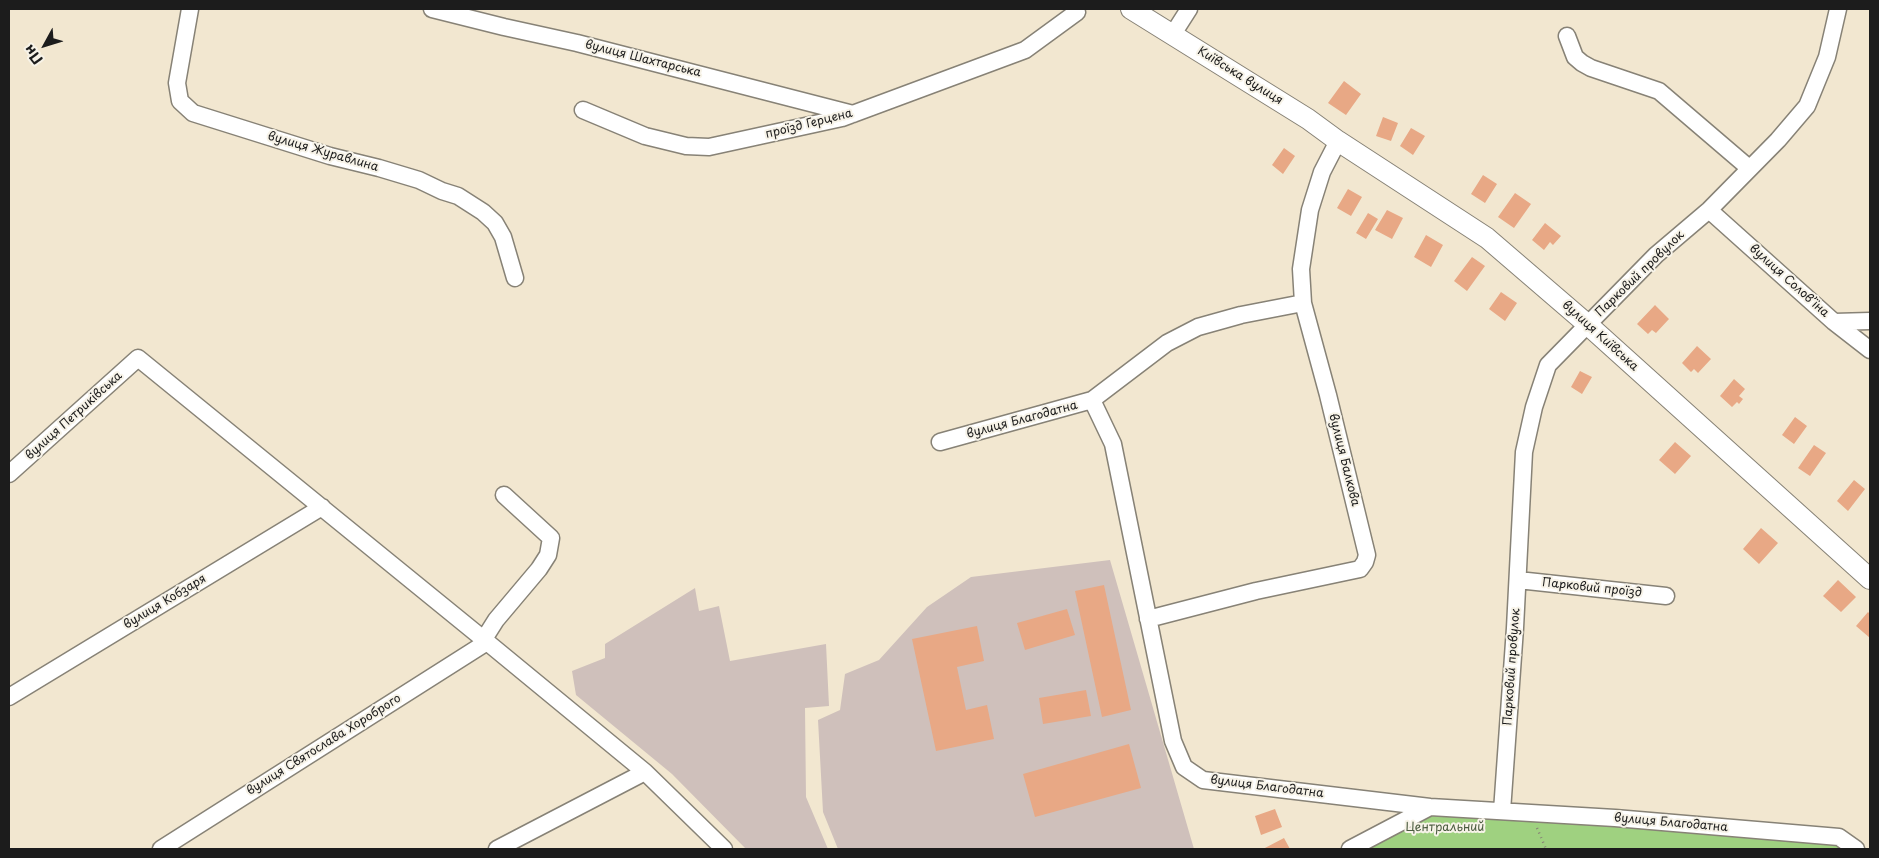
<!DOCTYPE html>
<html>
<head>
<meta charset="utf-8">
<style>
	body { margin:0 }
	#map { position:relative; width:1879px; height:858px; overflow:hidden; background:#f2e7d0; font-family:"Playpen Sans",sans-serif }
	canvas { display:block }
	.frame { position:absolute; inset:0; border:10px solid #1c1c1c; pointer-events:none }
	.north { position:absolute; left:20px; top:20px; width:50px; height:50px; -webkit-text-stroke:4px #f7f3e8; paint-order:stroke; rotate:231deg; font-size:14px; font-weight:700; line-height:20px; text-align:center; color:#1c1c1c }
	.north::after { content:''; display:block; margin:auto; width:18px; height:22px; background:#1c1c1c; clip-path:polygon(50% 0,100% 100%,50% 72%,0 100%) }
</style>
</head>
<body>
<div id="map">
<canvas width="1879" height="858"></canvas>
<div class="frame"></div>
<div class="north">Пн</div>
</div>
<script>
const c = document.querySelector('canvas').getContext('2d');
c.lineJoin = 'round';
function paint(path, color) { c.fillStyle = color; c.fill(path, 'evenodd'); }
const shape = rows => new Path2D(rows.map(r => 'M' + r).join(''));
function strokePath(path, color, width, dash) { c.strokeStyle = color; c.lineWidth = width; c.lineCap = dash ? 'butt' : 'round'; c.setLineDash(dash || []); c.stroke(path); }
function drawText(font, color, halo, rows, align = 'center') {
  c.font = font + ' "Playpen Sans",sans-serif'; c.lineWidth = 4; c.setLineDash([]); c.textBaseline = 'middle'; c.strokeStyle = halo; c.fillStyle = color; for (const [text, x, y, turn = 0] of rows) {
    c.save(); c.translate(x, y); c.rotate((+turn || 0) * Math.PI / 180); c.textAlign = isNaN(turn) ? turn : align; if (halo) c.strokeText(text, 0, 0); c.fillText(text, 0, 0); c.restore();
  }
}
const industrial = shape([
	[1110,560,1194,849,838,849,823,812,818,720,840,710,845,674,879,660,927,607,971,577],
	[695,588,699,611,719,606,730,661,826,644,829,706,805,708,806,797,828,849,746,849,672,774,576,695,572,671,605,658,605,644]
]);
const green = shape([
	[1430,807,1839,837,1856,849,1350,849]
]);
const building = shape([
	[1344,81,1361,94,1346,115,1328,103],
	[1383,117,1398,123,1391,141,1376,136],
	[1411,128,1425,136,1413,155,1400,146],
	[1284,148,1295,156,1283,174,1272,165],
	[1483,175,1497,184,1485,203,1471,194],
	[1348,189,1362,197,1351,216,1337,208],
	[1515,193,1531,204,1514,228,1498,217],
	[1387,210,1403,218,1392,239,1375,230],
	[1368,213,1378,219,1366,239,1356,233],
	[1545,223,1561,236,1553,245,1550,242,1544,250,1532,240],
	[1426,235,1443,245,1431,267,1414,257],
	[1472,257,1485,266,1467,291,1454,281],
	[1501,292,1517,303,1505,321,1489,309],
	[1655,305,1669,319,1656,333,1652,330,1648,334,1637,324],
	[1697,346,1711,359,1698,373,1694,369,1691,372,1682,363],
	[1580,371,1592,377,1582,394,1571,387],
	[1734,379,1745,389,1739,396,1743,399,1739,404,1737,402,1732,407,1720,396],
	[1795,417,1807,426,1794,444,1782,435],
	[1675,442,1691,456,1675,474,1659,460],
	[1814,445,1826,453,1810,476,1798,468],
	[1854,480,1865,489,1848,511,1837,501],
	[1761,528,1778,543,1759,564,1743,549],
	[1838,580,1856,597,1841,612,1823,596],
	[1104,585,1131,710,1102,717,1075,591],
	[1067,609,1075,635,1025,650,1017,623],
	[1868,612,1870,614,1870,638,1856,626],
	[977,626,984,661,957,667,966,710,987,705,994,739,936,751,912,639],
	[1086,690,1091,716,1043,724,1039,698],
	[1129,744,1141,788,1035,817,1023,774],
	[1275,809,1282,827,1261,835,1255,816],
	[1284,838,1290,849,1263,849]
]);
const path = shape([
	[1537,828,1546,849]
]);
const minor = shape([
	[190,9,177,83,180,101,193,113,330,156,379,168,419,180,442,191,458,196,483,212,495,223,503,237,515,278],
	[432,9,504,27,577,43,853,114],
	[1173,34,1189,9],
	[1567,36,1575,57,1582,63,1591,68,1659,91,1749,168],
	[583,110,645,136,686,146,709,147,842,118,1025,50,1077,12],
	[1709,210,1834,322,1870,350],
	[1834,322,1870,321],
	[1092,400,1167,343,1198,327,1241,315,1303,303],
	[940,442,1092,400,1113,444,1173,741,1184,767,1203,780,1430,807,1615,818,1839,837,1856,849],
	[9,474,138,358,487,642,645,772,724,849],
	[1518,580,1666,596],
	[1148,619,1256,591,1360,569,1365,562,1367,555,1328,395,1303,303,1301,269,1310,210,1322,172,1338,141],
	[484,639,496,620,539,569,548,555,551,538,504,495],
	[9,697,322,507],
	[1502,811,1515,628,1524,452,1534,407,1548,365,1656,255,1709,210,1778,140,1807,106,1827,57,1838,9],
	[161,849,487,642],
	[497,849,645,772],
	[1350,849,1430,807]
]);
const major = shape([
	[1131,9,1308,119,1338,141,1487,238,1587,324,1870,579]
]);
const streetNames = [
	["вулиця Шахтарська",643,59,14],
	["Київська вулиця",1240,76,32],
	["проїзд Герцена",809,124,-14],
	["вулиця Журавлина",323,152,16],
	["Парковий провулок",1640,274,-44],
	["вулиця Соловʼїна",1789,281,42],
	["вулиця Київська",1600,336,42],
	["вулиця Петриківська",74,416,-42],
	["вулиця Благодатна",1022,420,-15],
	["вулиця Балкова",1344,460,76],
	["Парковий проїзд",1592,588,6],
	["вулиця Кобзаря",165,602,-31],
	["Парковий провулок",1512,667,-86],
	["вулиця Святослава Хороброго",324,745,-32],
	["вулиця Благодатна",1267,787,7],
	["вулиця Благодатна",1671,823,5]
];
const parkNames = [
	["Центральний",1445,828]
];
paint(industrial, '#cfc0bb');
paint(green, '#9fd180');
paint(building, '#e8a885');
strokePath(minor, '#878276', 19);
strokePath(major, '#878276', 22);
strokePath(path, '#878276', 2.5, [1, 4]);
strokePath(minor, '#fff', 16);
strokePath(major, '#fff', 20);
drawText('12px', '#1c1c1c', '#f7f3e8', streetNames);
drawText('12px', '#4a5b3f', '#f7f3e8', parkNames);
</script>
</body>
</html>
